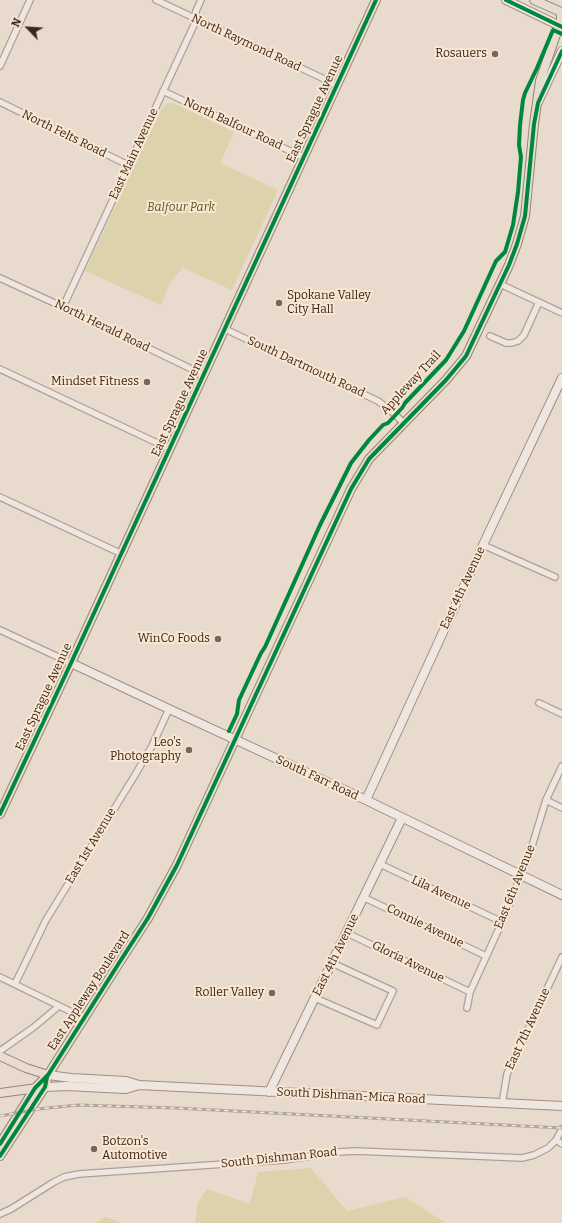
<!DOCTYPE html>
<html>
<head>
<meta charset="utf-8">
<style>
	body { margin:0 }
	#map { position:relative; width:562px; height:1223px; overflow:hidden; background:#e8dacc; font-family:Bitter,serif }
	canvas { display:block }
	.north { position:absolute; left:8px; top:8px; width:40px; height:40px; -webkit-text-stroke:3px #f9e7d2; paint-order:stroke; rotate:295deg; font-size:11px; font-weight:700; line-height:16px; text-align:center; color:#3d261c }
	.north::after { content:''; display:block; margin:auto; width:14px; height:18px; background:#3d261c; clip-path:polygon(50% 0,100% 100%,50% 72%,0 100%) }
</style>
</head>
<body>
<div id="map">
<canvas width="562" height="1223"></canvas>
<div class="north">N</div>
</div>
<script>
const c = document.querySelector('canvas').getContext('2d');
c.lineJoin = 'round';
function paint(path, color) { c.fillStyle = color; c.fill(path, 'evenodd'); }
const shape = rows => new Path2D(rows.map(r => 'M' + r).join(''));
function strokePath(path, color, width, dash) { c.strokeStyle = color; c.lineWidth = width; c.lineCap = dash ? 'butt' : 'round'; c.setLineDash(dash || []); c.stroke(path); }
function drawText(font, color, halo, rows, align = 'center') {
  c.font = font + ' Bitter,serif'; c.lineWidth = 4; c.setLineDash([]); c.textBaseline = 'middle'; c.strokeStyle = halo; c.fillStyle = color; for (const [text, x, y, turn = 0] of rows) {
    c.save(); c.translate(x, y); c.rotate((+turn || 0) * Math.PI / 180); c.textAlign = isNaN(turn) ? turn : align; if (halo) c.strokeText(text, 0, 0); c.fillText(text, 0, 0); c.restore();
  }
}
const green = shape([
	[168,103,175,104,234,132,220,163,278,190,232,290,183,268,172,280,168,288,161,305,85,271,162,108],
	[311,1168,347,1211,405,1197,446,1223,195,1223,198,1203,207,1189,250,1204,258,1172],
	[105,1217,122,1223,96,1223]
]);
const street = shape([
	[156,0,337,85],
	[0,66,30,0],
	[163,91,303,157],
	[0,102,128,165],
	[0,278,63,307,204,375],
	[500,284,562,313],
	[63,307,194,25,196,19,196,11,201,0],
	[225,329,378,401,396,415,403,423],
	[490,336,506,343,512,343,518,341,524,335,539,302],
	[0,369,170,449],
	[0,497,122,554],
	[483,545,555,577],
	[0,630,71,663],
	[539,703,562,714],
	[546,800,562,808],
	[380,864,502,922],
	[363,897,486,956],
	[347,933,470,992],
	[0,977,84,1018],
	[15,984,46,920,135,775,152,746,169,709],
	[315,998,377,1025,393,991,332,963],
	[467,1008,470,992,502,922,529,856,546,800,562,766],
	[0,1051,34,1027,59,1006],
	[502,1104,507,1074,562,957],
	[556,1140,562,1144],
	[0,1214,11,1209,54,1182,64,1177,79,1174,284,1160,338,1152,356,1151,522,1158,534,1155,548,1148,556,1140,562,1129]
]);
const secondary = shape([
	[506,0,562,27],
	[538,102,562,51],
	[71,663,169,709,366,800,562,895],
	[366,800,483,545,562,378],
	[48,1075,71,1078,126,1081,139,1085,562,1106],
	[45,1087,66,1086,126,1089,139,1085],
	[269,1092,402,818]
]);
const primary = shape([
	[0,814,71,663,376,0],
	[0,1056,26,1068,48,1075],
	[0,1093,37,1088],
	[0,1144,35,1088,48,1075,119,963,148,918,177,865,351,489,369,459,446,380,466,356,509,265,517,244,525,216,534,124,540,81,561,20,561,15,559,11,534,0],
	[0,1156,45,1087,48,1075]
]);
const rail = shape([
	[0,1116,38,1109,78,1105,176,1108,562,1128]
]);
const cycleway = shape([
	[506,0,562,27],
	[229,731,237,714,239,700,261,653,265,647,320,525,351,463,369,440,383,425,388,423,402,408,405,403,446,360,464,331,496,261,505,252,513,225,518,192,521,157,519,145,520,125,523,100,525,93,537,68,553,30,562,34],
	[0,814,71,663,376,0],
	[0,1144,35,1088,48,1075,119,963,148,918,177,865,351,489,369,459,446,380,466,356,509,265,517,244,525,216,534,124,538,103,562,51],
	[0,1156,45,1087,47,1077]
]);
const markers = [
	[495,54,4,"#79655a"],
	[279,303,4,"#79655a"],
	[147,382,4,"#79655a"],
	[218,639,4,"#79655a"],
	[189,750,4,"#79655a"],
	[272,993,4,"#79655a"],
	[94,1149,4,"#79655a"]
];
const streetNames = [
	["North Raymond Road",246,43,25],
	["East Sprague Avenue",315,109,-65],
	["North Balfour Road",233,124,25],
	["North Felts Road",64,134,26],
	["East Main Avenue",134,154,-65],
	["North Herald Road",102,326,26],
	["South Dartmouth Road",306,367,25],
	["Appleway Trail",411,383,-47],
	["East Sprague Avenue",180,403,-65],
	["East 4th Avenue",463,588,-65],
	["East Sprague Avenue",44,697,-65],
	["South Farr Road",317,778,25],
	["East 1st Avenue",91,846,-59],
	["East 6th Avenue",515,887,-68],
	["Lila Avenue",441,893,25],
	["Connie Avenue",425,926,26],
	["East 4th Avenue",336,955,-64],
	["Gloria Avenue",408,962,26],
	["East Appleway Boulevard",89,991,-57],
	["East 7th Avenue",528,1029,-65],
	["South Dishman-Mica Road",351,1096,3],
	["South Dishman Road",279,1158,-6]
];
const poiNames = [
	["Rosauers",487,54],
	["Spokane Valley",287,296,"left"],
	["City Hall",287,310,"left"],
	["Mindset Fitness",139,382],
	["WinCo Foods",210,639],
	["Leo's",181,743],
	["Photography",181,757],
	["Roller Valley",264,993],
	["Botzon's",102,1142,"left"],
	["Automotive",102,1156,"left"]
];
const parkNames = [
	["Balfour Park",181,208]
];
paint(green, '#dcd3ad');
strokePath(street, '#ada096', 8);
strokePath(secondary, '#9d8f86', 10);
strokePath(primary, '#92857c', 10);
strokePath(street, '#efe7df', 5.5);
strokePath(secondary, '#efe7df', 8);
strokePath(primary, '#e7dccf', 8);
strokePath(rail, '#aea6a0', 3);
strokePath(rail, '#f9e7d2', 1.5, [4.5]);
strokePath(cycleway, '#00873e', 4);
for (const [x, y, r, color] of markers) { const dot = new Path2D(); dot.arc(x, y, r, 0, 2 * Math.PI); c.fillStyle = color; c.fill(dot); strokePath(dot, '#f9e7d2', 1.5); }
drawText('12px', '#3d261c', '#f9e7d2', streetNames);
drawText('12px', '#3d261c', '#f9e7d2', poiNames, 'right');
drawText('italic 12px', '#575c20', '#f9e7d2', parkNames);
</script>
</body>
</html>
